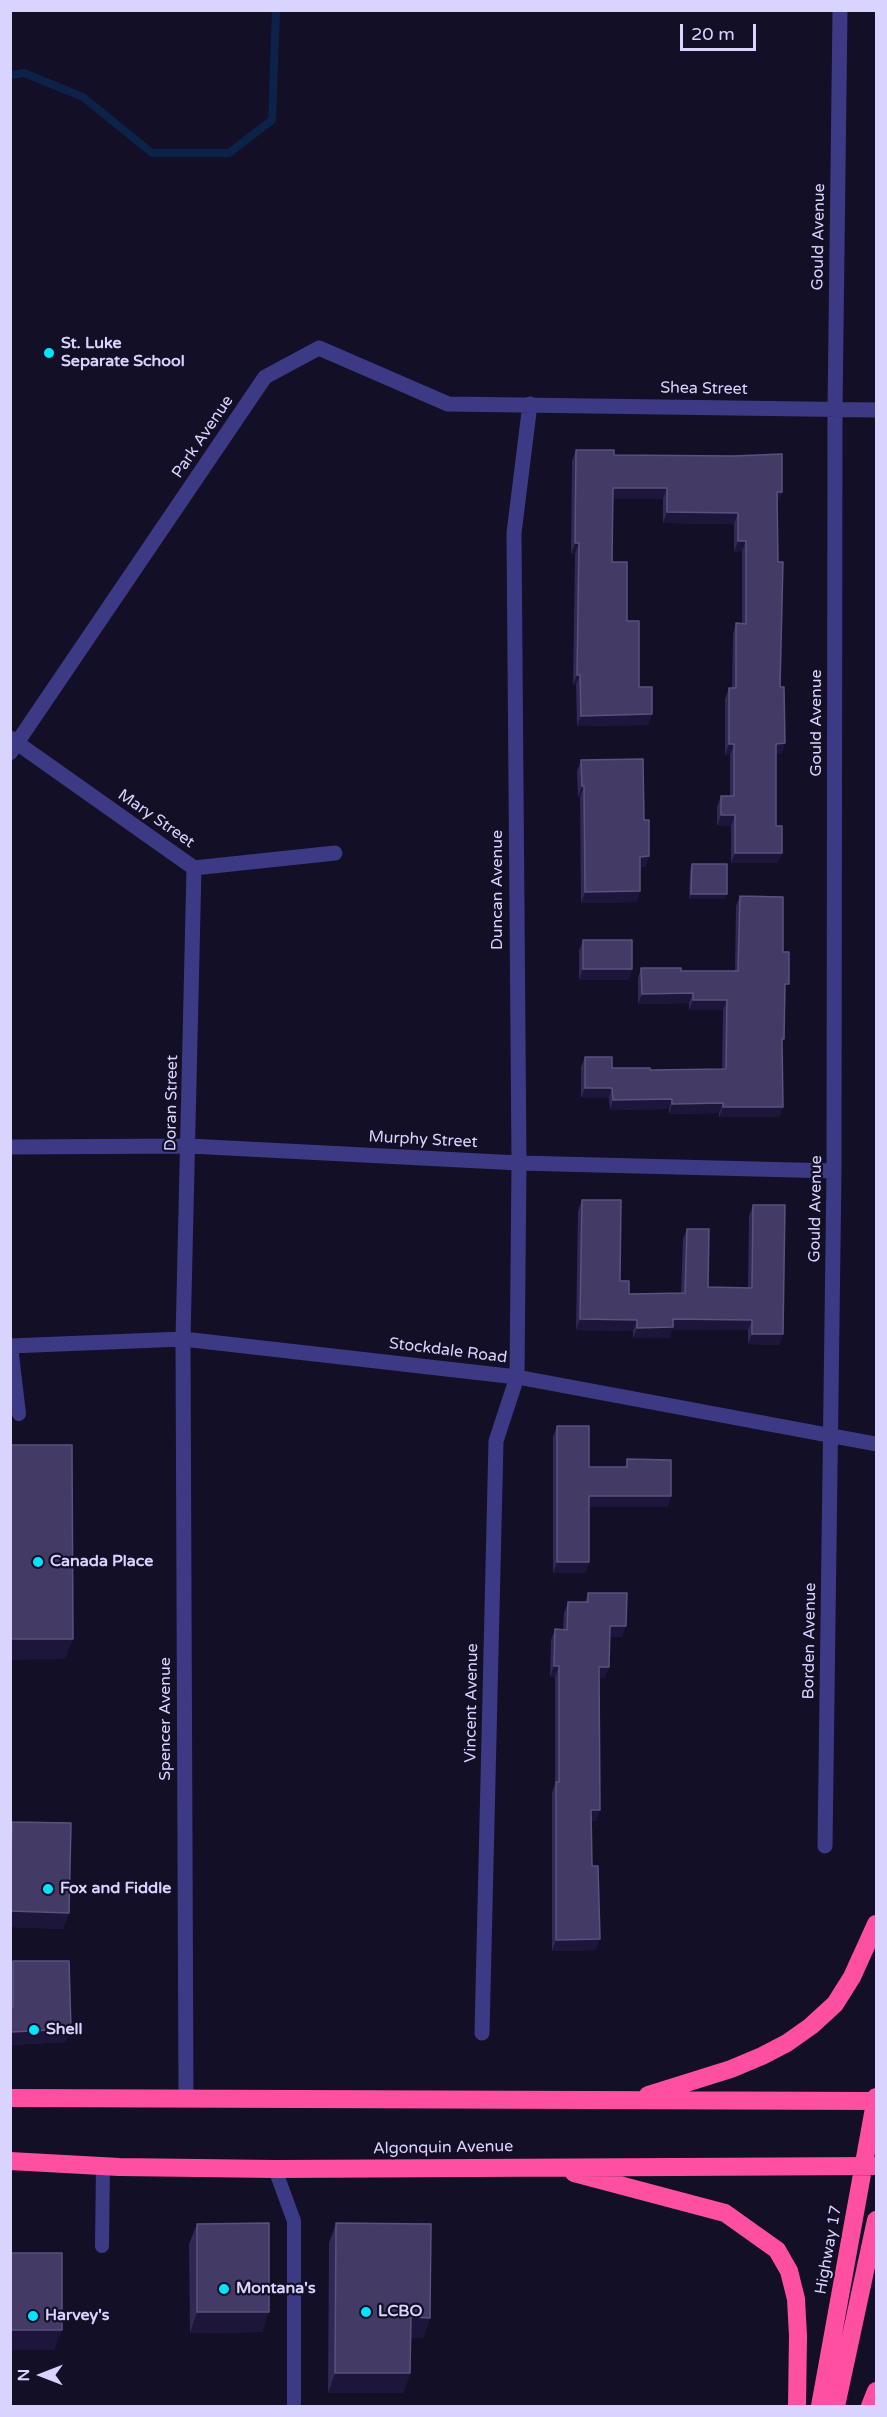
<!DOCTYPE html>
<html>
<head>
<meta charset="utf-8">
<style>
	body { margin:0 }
	#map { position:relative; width:887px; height:2417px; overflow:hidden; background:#130f26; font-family:"Varela Round",sans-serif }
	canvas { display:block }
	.frame { position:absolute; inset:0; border:12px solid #d9d4ff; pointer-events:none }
	.north { position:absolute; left:12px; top:2345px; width:60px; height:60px; -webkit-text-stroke:4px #130f26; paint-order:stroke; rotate:270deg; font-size:16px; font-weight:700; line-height:24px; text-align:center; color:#d9d4ff }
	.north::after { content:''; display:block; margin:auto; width:21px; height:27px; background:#d9d4ff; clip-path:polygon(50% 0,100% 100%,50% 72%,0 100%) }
	.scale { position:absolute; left:680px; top:24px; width:76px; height:27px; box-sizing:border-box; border:3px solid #d9d4ff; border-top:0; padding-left:8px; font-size:18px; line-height:21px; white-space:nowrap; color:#d9d4ff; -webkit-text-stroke:4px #130f26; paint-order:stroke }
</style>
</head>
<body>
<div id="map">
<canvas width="887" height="2417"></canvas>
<div class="frame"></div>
<div class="north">N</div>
<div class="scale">20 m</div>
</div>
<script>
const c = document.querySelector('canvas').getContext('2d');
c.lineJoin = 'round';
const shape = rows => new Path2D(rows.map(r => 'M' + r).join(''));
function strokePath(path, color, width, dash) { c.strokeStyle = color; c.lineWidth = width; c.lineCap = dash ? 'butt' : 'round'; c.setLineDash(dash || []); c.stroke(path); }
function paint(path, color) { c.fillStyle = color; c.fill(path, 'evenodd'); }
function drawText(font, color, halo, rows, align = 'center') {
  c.font = font + ' "Varela Round",sans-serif'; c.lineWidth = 4.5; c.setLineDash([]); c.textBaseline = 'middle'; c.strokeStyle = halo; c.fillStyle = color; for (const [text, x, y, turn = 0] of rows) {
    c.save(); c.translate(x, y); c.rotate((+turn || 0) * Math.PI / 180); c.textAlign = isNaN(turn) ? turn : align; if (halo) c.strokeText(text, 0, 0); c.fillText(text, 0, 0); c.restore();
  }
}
const stream = shape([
	[10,75,24,73,83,97,152,153,229,153,272,120,276,10]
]);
const lane = shape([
	[11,1346,19,1414],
	[275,2169,294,2221,294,2406],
	[102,2246,103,2166]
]);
const street = shape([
	[10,738,194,868,335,853],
	[10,753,265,377,319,348,448,404,876,410],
	[10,1147,189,1146,519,1163,834,1171],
	[10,1346,183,1339,517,1377,876,1444],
	[825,1846,834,1171,835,410,840,10],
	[482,2033,496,1441,517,1377,519,1163,514,533,530,404],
	[186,2099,183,1339,194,868]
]);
const highway = shape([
	[648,2095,731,2069,762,2056,787,2043,811,2026,835,2004,852,1977,876,1924],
	[10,2098,876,2101],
	[10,2161,119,2167,275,2169,876,2166],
	[574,2173,725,2213,777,2250,789,2271,796,2299,798,2336,797,2406],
	[820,2406,876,2097],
	[836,2406,876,2220],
	[870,2406,876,2391]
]);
const wall = shape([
	[576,450,614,455,782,492,777,503,780,687,785,743,781,754,776,754,776,826,778,863,731,863,731,826,717,826,717,807,721,796,730,796,730,755,725,755,725,699,729,688,732,688,733,634,736,623,742,624,742,551,734,552,734,524,663,523,663,499,613,499,612,562,627,621,639,687,648,725,577,726,576,685,573,685,575,554,571,554,572,461],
	[581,760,644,820,649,856,645,867,640,867,640,891,636,902,581,903,580,797,578,797,577,771],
	[692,864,725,899,689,899,690,870],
	[740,896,783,952,785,994,782,1045,783,1107,779,1117,719,1117,719,1113,669,1114,669,1109,610,1110,609,1098,581,1098,581,1067,585,1057,612,1068,650,1070,722,1069,723,1010,689,1010,689,1003,638,1004,638,978,641,968,681,971,735,971,736,906],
	[583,940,632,969,628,980,579,980,579,951],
	[582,1200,620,1281,629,1294,681,1293,683,1239,687,1229,708,1287,748,1288,749,1216,753,1205,783,1334,779,1345,748,1344,748,1330,672,1330,669,1338,633,1338,633,1331,576,1330,578,1211],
	[557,1426,589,1467,625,1467,627,1459,671,1496,667,1507,589,1507,589,1562,585,1573,553,1573,553,1437],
	[588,1593,622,1637,610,1637,605,1678,599,1678,596,1821,591,1821,592,1866,596,1950,552,1951,552,1793,555,1784,555,1677,550,1677,551,1640,555,1629,563,1629,564,1613,568,1602,585,1602],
	[12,1822,69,1913,63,1929,10,1927,10,1826],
	[13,1961,66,2042,10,2045,10,1968],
	[336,2223,430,2318,423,2338,411,2338,410,2373,403,2393,328,2393,329,2243],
	[197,2224,262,2332,190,2333,189,2244]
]);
const shadedWall = shape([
	[613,488,667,488,663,499,609,499],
	[777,492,782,492,778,503,773,503],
	[667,512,738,513,734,524,663,523],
	[738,541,746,541,742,551,734,552],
	[575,543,579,543,575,554,571,554],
	[577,675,580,675,576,685,573,685],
	[652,714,648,725,577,726,581,716],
	[785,743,781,754,772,754,776,744],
	[729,744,734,744,730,755,725,755],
	[582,786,584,786,580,797,578,797],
	[721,815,735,815,731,826,717,826],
	[735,853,782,853,778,863,731,863],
	[649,856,645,867,636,867,640,857],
	[640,891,636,902,581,903,585,892],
	[691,894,727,894,725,899,689,899],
	[583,969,632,969,628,980,579,980],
	[693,993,689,1003,638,1004,642,994],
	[693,1000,727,1000,723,1010,689,1010],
	[585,1088,612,1088,609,1098,581,1098],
	[672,1099,669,1109,610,1110,613,1100],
	[723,1103,719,1113,669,1114,672,1104],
	[723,1107,783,1107,779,1117,719,1117],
	[580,1319,637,1320,633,1331,576,1330],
	[673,1319,752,1320,748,1330,672,1330,669,1338,633,1338,637,1328],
	[752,1334,783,1334,779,1345,748,1344],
	[589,1496,671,1496,667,1507,585,1507],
	[557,1562,589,1562,585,1573,553,1573],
	[610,1626,626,1626,622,1637,606,1637],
	[10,1639,73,1639,65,1659,10,1660],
	[554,1666,559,1666,555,1677,550,1677],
	[599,1667,609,1667,605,1678,595,1678],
	[591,1810,600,1810,596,1821,587,1821],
	[10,1911,69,1913,63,1929,10,1927],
	[600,1939,596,1950,552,1951,556,1940],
	[71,2029,66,2042,10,2045,10,2032],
	[197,2312,269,2312,262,2332,190,2333],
	[411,2317,430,2318,423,2338,404,2338],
	[10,2330,62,2330,54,2350,10,2350],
	[335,2373,410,2373,403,2393,328,2393]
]);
const building = shape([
	[576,450,614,450,614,455,734,456,782,454,782,492,777,492,778,562,783,562,780,687,784,687,785,743,776,744,776,826,782,826,782,853,735,853,735,815,721,815,721,796,734,796,734,744,729,744,729,688,736,688,736,623,746,624,746,541,738,541,738,513,667,512,667,488,613,488,612,562,627,562,627,621,639,621,639,687,652,687,652,714,581,716,580,675,577,675,579,543,575,543,576,450],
	[643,759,644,820,649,820,649,856,640,857,640,891,585,892,584,786,582,786,581,760,643,759],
	[692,864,727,864,727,894,691,894,692,864],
	[740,896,783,897,783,952,789,952,789,984,785,984,784,1039,782,1039,783,1107,723,1107,723,1103,672,1104,672,1099,613,1100,612,1088,585,1088,585,1057,612,1057,612,1068,650,1068,650,1070,726,1069,727,1000,693,1000,693,993,642,994,641,968,681,968,681,971,738,971,740,896],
	[583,940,632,940,632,969,583,969,583,940],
	[582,1200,621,1200,620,1281,629,1281,629,1294,685,1293,687,1229,709,1229,708,1287,752,1288,753,1205,785,1205,783,1334,752,1334,752,1320,673,1319,673,1327,637,1328,637,1320,580,1319,582,1200],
	[557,1426,589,1426,589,1467,627,1467,627,1459,671,1460,671,1496,589,1496,589,1562,557,1562,557,1426],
	[10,1445,72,1445,73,1639,10,1639,10,1445],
	[588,1593,627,1593,626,1626,610,1626,609,1667,599,1667,600,1810,591,1810,592,1866,598,1866,600,1939,556,1940,556,1782,559,1782,559,1666,554,1666,555,1629,567,1630,568,1602,588,1602,588,1593],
	[12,1822,71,1823,69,1913,10,1911,12,1822],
	[13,1961,69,1961,71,2029,10,2032,10,2007,13,2007,13,1961],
	[269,2223,269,2312,197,2312,197,2224,269,2223],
	[336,2223,431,2224,430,2318,411,2317,410,2373,335,2373,336,2223],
	[10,2253,62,2253,62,2330,10,2330,10,2253]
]);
const markers = [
	[49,353,6,"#00e5ff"],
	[38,1562,6,"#00e5ff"],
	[48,1889,6,"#00e5ff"],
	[34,2030,6,"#00e5ff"],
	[224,2289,6,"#00e5ff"],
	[366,2312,6,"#00e5ff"],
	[33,2316,6,"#00e5ff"]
];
const streetNames = [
	["Gould Avenue",819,237,-89],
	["Shea Street",704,389,1],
	["Park Avenue",203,437,-56],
	["Gould Avenue",817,723,-90],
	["Mary Street",156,819,35],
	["Duncan Avenue",498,890,-90],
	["Doran Street",172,1103,-89],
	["Murphy Street",423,1140,3],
	["Gould Avenue",816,1209,-89],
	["Stockdale Road",448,1351,7],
	["Borden Avenue",810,1641,-89],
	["Vincent Avenue",472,1703,-89],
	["Spencer Avenue",166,1719,-90],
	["Algonquin Avenue",443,2148,-1],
	["Highway 17",829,2250,-80]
];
const poiNames = [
	["St. Luke",61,344],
	["Separate School",61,362],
	["Canada Place",50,1562],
	["Fox and Fiddle",60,1889],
	["Shell",46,2030],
	["Montana's",236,2289],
	["LCBO",378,2312],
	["Harvey's",45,2316]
];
strokePath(stream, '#0c2248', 8);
strokePath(lane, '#3d3a85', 14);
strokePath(street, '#3d3a85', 15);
strokePath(highway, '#ff4fa3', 18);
paint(wall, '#312854');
paint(shadedWall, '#1d163a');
paint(building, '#433a66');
strokePath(building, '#5a527e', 1.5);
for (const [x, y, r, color] of markers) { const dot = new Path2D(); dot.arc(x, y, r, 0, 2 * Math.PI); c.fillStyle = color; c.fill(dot); strokePath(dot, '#130f26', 2); }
drawText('16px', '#d9d4ff', '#130f26', streetNames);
drawText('bold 16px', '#d9d4ff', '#130f26', poiNames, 'left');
</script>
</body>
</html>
